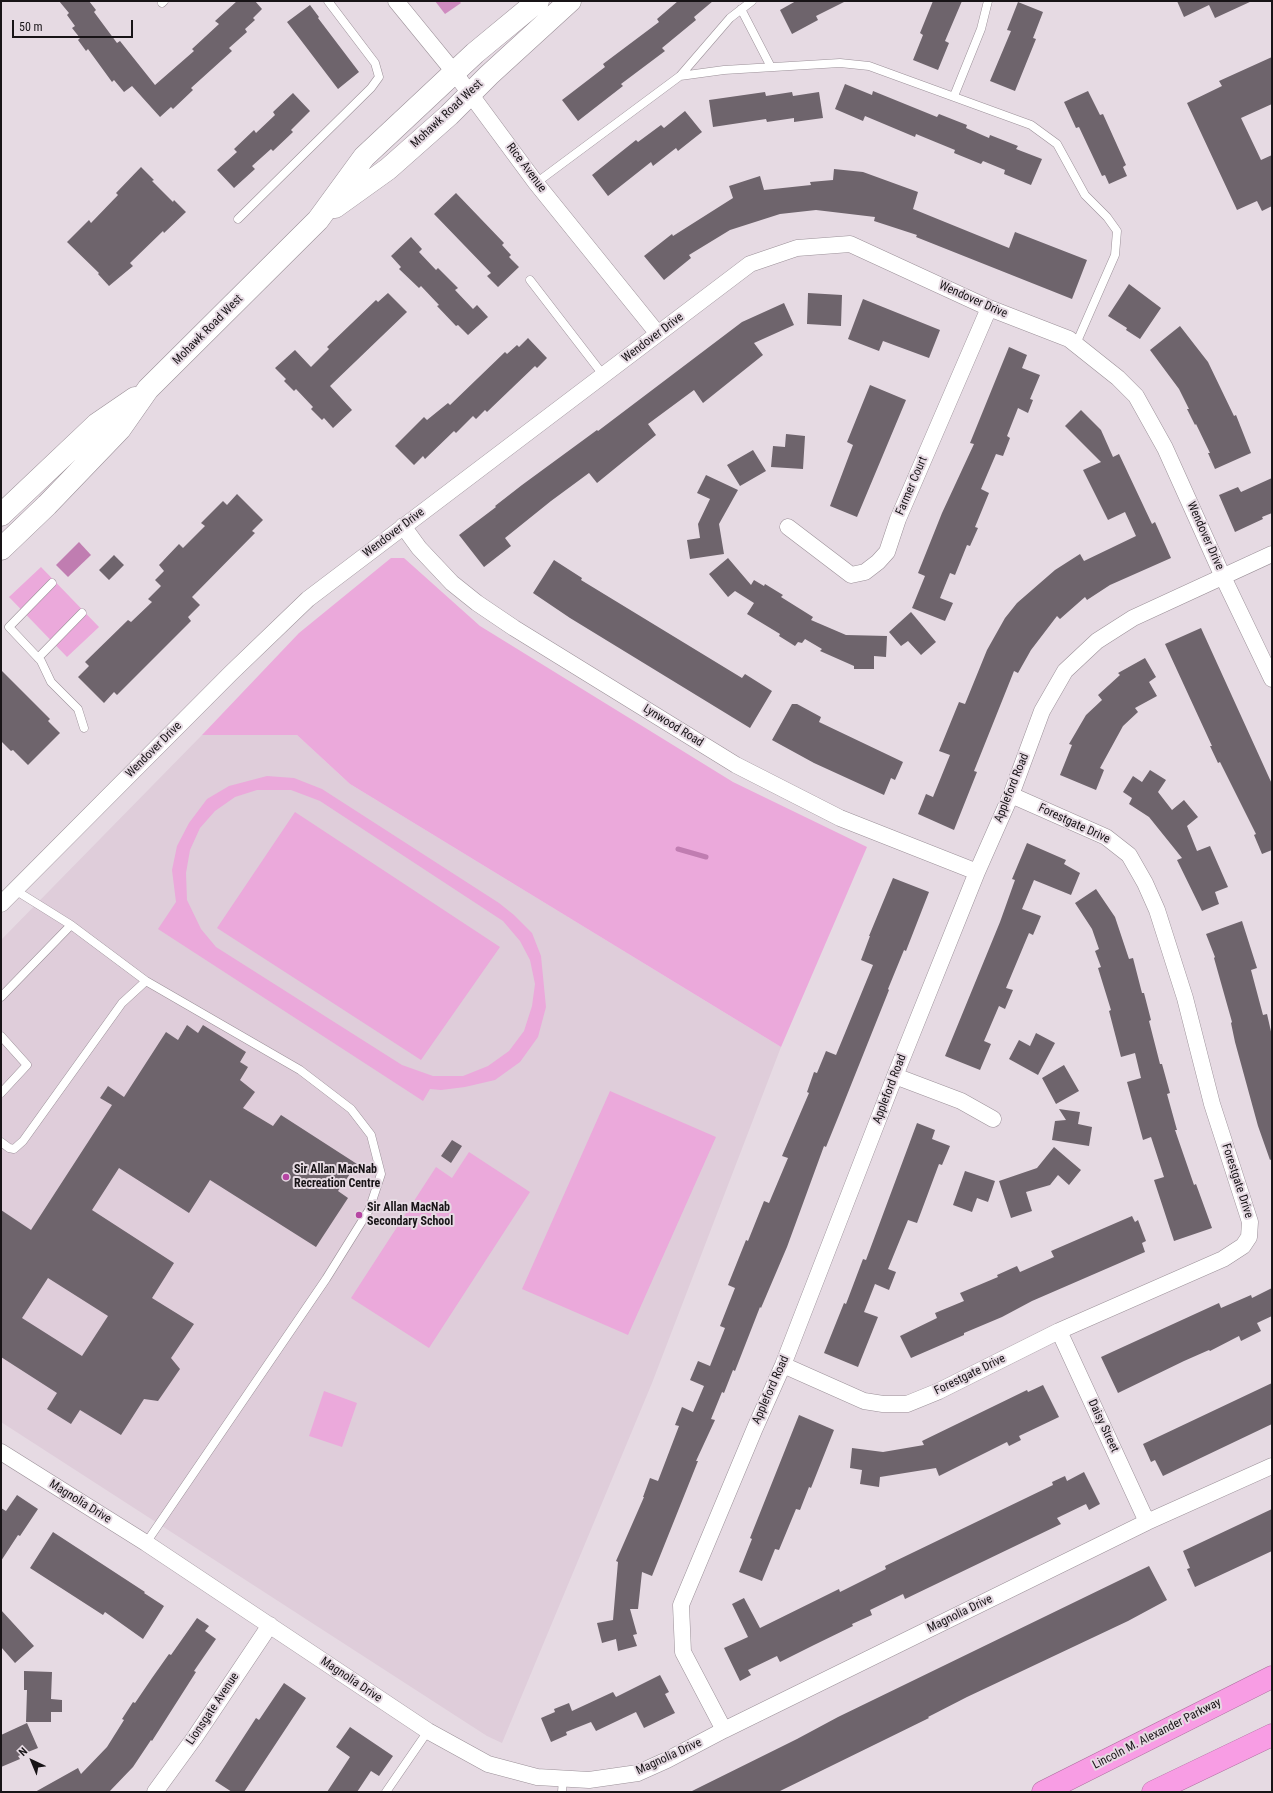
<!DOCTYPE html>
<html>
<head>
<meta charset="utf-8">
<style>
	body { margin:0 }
	#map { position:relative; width:1273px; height:1793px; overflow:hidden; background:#e6dae3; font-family:"Roboto Condensed",sans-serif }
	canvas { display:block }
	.frame { position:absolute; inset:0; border:2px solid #181417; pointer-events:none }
	.north { position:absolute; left:12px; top:1741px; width:40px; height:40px; -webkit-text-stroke:3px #e6dae3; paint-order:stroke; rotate:316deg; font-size:11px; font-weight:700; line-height:16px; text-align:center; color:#181417 }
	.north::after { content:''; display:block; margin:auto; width:14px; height:18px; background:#181417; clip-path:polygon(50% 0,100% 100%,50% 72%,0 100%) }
	.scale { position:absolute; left:12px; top:20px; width:121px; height:18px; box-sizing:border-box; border:2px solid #181417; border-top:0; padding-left:5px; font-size:12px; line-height:14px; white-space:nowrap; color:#181417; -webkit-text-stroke:3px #e6dae3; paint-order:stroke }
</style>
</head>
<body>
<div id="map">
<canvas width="1273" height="1793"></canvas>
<div class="frame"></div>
<div class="north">N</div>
<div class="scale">50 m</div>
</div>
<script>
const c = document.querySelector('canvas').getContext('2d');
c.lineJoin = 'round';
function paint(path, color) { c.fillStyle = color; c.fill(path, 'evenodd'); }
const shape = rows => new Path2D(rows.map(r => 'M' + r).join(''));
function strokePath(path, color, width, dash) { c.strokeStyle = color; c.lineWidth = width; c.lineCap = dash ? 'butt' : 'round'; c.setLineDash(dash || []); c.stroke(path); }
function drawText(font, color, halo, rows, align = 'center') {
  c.font = font + ' "Roboto Condensed",sans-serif'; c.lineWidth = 4; c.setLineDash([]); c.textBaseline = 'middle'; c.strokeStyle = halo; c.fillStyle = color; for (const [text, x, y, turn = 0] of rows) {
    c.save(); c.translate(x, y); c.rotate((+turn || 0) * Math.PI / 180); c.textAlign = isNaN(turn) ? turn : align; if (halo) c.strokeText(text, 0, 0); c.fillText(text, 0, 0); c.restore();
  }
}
const built = shape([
	[202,735,297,735,350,784,781,1047,652,1383,502,1743,487,1736,1,1422,1,940]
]);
const green = shape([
	[391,558,404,558,480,626,733,782,867,847,781,1047,350,784,297,735,202,735,299,633],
	[41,567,99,627,67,657,9,597],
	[267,776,294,778,322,789,499,903,514,915,532,933,541,956,546,1007,538,1037,520,1062,495,1080,465,1087,441,1090,430,1089,423,1101,158,929,176,902,172,870,177,846,189,823,207,799,229,786],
	[257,790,291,790,320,801,503,921,520,941,530,960,535,984,532,1006,524,1031,509,1051,488,1066,463,1076,433,1076,402,1065,216,947,201,929,187,900,186,873,190,850,200,828,215,811,235,797],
	[295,812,500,947,421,1060,217,928],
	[610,1091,716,1137,628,1335,522,1289],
	[469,1152,530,1192,429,1348,351,1298,436,1167,452,1178],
	[324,1391,357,1403,342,1447,309,1436]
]);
const forest = shape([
	[435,1,459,1,461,3,445,14]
]);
const water = shape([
	[79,542,91,555,68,577,56,565]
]);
const stream = shape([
	[678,849,706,857]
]);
const building = shape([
	[59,1,89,1,96,10,94,12,117,43,120,41,155,85,194,51,192,49,219,24,215,21,237,1,255,1,262,9,253,18,255,20,245,29,247,32,229,48,232,51,191,88,193,90,173,109,171,107,160,117,132,86,124,92,114,80,112,82,88,49,86,51,78,40,80,38,72,28,75,26,67,15,69,13],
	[678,1,713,1,694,17,696,20,662,48,665,51,621,84,623,86,578,121,562,100,605,67,603,64,659,22,657,19],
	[796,1,846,1,816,16,818,20,792,34,780,10],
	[933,1,962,1,945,41,949,43,938,70,913,60,923,35,920,33],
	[1177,1,1252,1,1215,18,1209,5,1184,17],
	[1018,2,1043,12,1033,38,1036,39,1015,91,990,81,1011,31,1007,30],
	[310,5,319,17,318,18,359,72,338,89,287,22],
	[1272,57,1272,104,1241,118,1261,160,1272,155,1272,206,1262,211,1257,201,1237,210,1187,103,1222,86,1219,81],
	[845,84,872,95,873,91,937,117,939,114,967,125,966,128,989,138,990,135,1018,146,1016,149,1042,159,1031,185,1004,174,1005,170,983,161,981,164,954,153,955,150,916,134,915,137,865,116,863,121,835,109],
	[1088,91,1100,115,1103,114,1126,165,1123,167,1127,176,1109,184,1105,175,1102,176,1079,127,1076,128,1064,102],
	[765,92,766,96,792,92,793,96,819,92,823,118,794,122,794,118,767,122,766,119,713,127,709,100],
	[293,93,310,111,291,130,293,132,273,151,271,149,252,166,255,169,234,188,217,170,237,152,234,149,254,130,256,133,275,115,273,112],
	[685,111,702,132,678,151,676,148,653,166,651,162,608,196,592,175,636,140,638,142,661,125,664,128],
	[141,167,154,180,152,181,173,202,174,200,186,212,164,233,163,231,130,263,133,266,109,286,98,274,99,273,67,242,89,220,91,223,118,195,116,193],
	[834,169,863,172,918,192,913,209,1009,248,1015,232,1087,260,1072,299,916,237,917,235,874,221,875,217,816,210,780,214,730,230,689,255,691,258,664,280,644,256,672,234,673,236,733,198,729,186,760,176,764,190,811,185,810,182,833,180],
	[456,193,504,243,502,245,511,255,509,257,519,267,498,287,487,276,491,273,434,214],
	[411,237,422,249,419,252,436,270,438,268,458,288,455,290,473,309,477,305,488,317,468,335,458,325,456,326,437,306,439,305,421,286,419,288,399,269,401,267,391,256],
	[1129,284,1161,308,1140,339,1126,330,1127,328,1108,316],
	[388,293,407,312,330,386,352,410,333,428,324,418,322,420,311,409,313,407,296,389,294,391,284,381,286,379,275,368,295,350,311,367,329,349,327,347,376,300,378,302],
	[808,293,842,295,841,326,807,324],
	[863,299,940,330,929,358,883,341,879,351,848,339],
	[784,303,794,325,754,343,763,355,703,403,694,390,648,424,656,435,597,483,589,473,551,501,505,538,511,546,484,567,459,535,496,507,495,506,522,485,597,430,598,431,742,322],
	[1180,326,1208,362,1234,416,1236,415,1251,453,1215,469,1208,453,1210,453,1196,424,1195,425,1187,409,1189,409,1179,389,1150,350],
	[528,338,547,358,537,368,535,366,487,412,485,410,476,419,473,416,456,433,454,431,425,459,423,456,414,465,395,446,424,417,427,420,448,403,450,405,505,352,507,354,517,345,519,347],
	[1009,347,1027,355,1022,368,1040,375,1030,399,1033,400,1028,413,1018,408,1007,436,1010,438,1003,456,996,454,981,489,989,493,975,527,978,528,970,546,967,545,955,575,950,573,940,598,953,603,945,621,912,608,925,576,918,573,942,513,974,444,970,443],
	[870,385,906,400,857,517,830,506,853,445,847,442],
	[1081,410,1101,430,1113,457,1119,454,1152,524,1155,522,1171,558,1110,585,1087,600,1085,597,1060,619,1057,616,1031,650,1018,673,1014,671,974,771,977,772,954,830,918,814,926,794,933,797,950,755,939,751,959,702,965,704,987,650,1005,618,1017,603,1055,570,1080,554,1084,561,1136,536,1125,512,1108,520,1083,470,1101,462,1065,426],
	[786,434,805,436,803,469,771,467,773,446,785,447],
	[753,450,766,471,740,486,727,465],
	[706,475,738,490,719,524,724,554,690,559,687,540,700,538,698,524,710,499,697,493],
	[1272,478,1272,513,1262,517,1263,519,1235,532,1219,495,1238,487,1241,492],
	[237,494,263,520,252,531,255,533,192,597,200,605,188,617,191,621,117,695,114,692,104,703,78,677,89,666,85,662,128,620,131,622,152,602,148,599,161,586,155,580,164,571,159,565,179,544,183,548,205,526,201,523,223,501,227,505],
	[114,555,124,565,109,580,99,570],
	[728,558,751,585,754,580,764,586,765,584,783,595,781,597,813,617,811,620,846,635,887,636,886,657,874,656,874,669,854,669,854,666,820,651,822,649,805,639,802,643,798,642,795,646,779,636,780,634,747,614,754,603,735,591,728,597,709,574],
	[554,560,582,578,581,580,742,678,745,674,772,691,750,728,570,618,533,593],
	[911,612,936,642,921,655,908,641,901,646,889,632],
	[1201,628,1272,784,1272,850,1262,854,1254,835,1256,834,1220,762,1218,763,1210,746,1212,746,1165,644],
	[1145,658,1156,677,1149,682,1157,696,1135,708,1138,712,1123,726,1100,768,1104,770,1096,790,1060,775,1072,745,1069,744,1086,715,1102,700,1098,695,1120,675,1118,673],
	[1,670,50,719,48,721,60,733,28,765,13,750,11,751,1,741],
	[792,704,797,704,821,717,819,722,903,762,895,780,891,778,884,795,814,763,772,740],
	[1150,770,1166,780,1158,792,1172,810,1184,800,1198,817,1187,826,1197,851,1210,846,1228,887,1215,892,1219,904,1202,911,1177,860,1182,858,1149,817,1129,804,1132,798,1123,792,1133,776,1142,782],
	[1027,843,1066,860,1064,864,1080,873,1071,895,1034,880,1022,909,1041,916,1033,935,1029,933,1006,988,1013,990,1005,1009,999,1006,984,1041,991,1044,980,1070,945,1056,1000,922,1015,880,1012,879],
	[893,878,929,892,906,951,904,950,888,989,889,990,839,1115,826,1147,824,1146,787,1247,761,1308,760,1307,735,1371,733,1370,724,1393,722,1392,711,1419,715,1420,696,1461,698,1461,652,1576,642,1572,638,1609,630,1609,637,1634,633,1635,637,1646,618,1651,616,1639,602,1643,597,1623,613,1620,618,1562,616,1561,644,1497,643,1497,650,1478,658,1481,679,1426,675,1425,682,1407,693,1412,704,1386,690,1380,698,1361,710,1366,725,1328,720,1326,735,1288,728,1285,746,1240,748,1241,764,1201,769,1203,788,1158,782,1156,809,1093,807,1092,814,1072,817,1073,826,1051,836,1055,873,965,861,960,870,936,869,936],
	[1096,889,1115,917,1129,959,1133,958,1142,993,1144,993,1151,1020,1149,1021,1160,1064,1162,1064,1170,1093,1167,1094,1177,1130,1175,1130,1194,1185,1196,1184,1212,1228,1174,1241,1154,1180,1164,1177,1151,1137,1143,1140,1127,1082,1141,1078,1135,1053,1121,1057,1109,1011,1111,1010,1098,968,1101,967,1095,951,1099,949,1092,929,1075,903],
	[1242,921,1257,968,1251,970,1263,1015,1267,1014,1272,1036,1272,1159,1270,1160,1258,1126,1235,1042,1231,1023,1232,1022,1214,958,1215,957,1206,934],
	[187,1025,198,1033,203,1025,246,1052,240,1062,248,1067,240,1080,255,1092,243,1108,273,1126,281,1115,357,1164,338,1191,348,1198,316,1247,210,1180,189,1213,119,1168,92,1210,174,1263,152,1298,194,1324,171,1358,180,1369,158,1401,144,1399,121,1435,80,1410,71,1424,47,1409,57,1393,1,1357,1,1210,31,1230,112,1105,100,1098,108,1086,124,1097,166,1032,178,1040],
	[48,1278,108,1316,82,1356,22,1318],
	[1036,1033,1055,1043,1038,1075,1009,1059,1019,1040,1030,1046],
	[1064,1065,1079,1091,1056,1104,1042,1078],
	[1059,1109,1080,1112,1078,1124,1092,1127,1089,1146,1052,1140,1055,1121,1066,1120],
	[917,1123,935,1130,932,1139,950,1146,942,1165,939,1164,917,1223,908,1220,888,1269,896,1272,889,1290,875,1284,864,1312,878,1317,858,1367,824,1353,844,1303,846,1304,863,1259,866,1260],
	[452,1140,462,1146,451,1163,441,1156],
	[1054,1147,1081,1170,1069,1185,1058,1175,1050,1185,1026,1192,1032,1211,1011,1218,999,1181,1037,1168],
	[965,1171,995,1181,988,1202,977,1198,972,1212,953,1205],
	[1132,1216,1135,1222,1138,1220,1146,1241,1142,1243,1145,1252,1032,1301,1002,1317,964,1333,964,1335,911,1358,900,1336,937,1318,935,1313,964,1301,960,1293,998,1277,997,1275,1017,1266,1020,1272,1054,1257,1051,1251],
	[1272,1288,1272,1316,1257,1323,1261,1331,1241,1341,1239,1336,1210,1351,1209,1350,1184,1361,1118,1393,1101,1357,1219,1303,1221,1308,1251,1295,1252,1298],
	[1272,1383,1272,1424,1163,1476,1155,1460,1151,1462,1143,1444],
	[1043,1385,1059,1417,1019,1436,1021,1440,1009,1446,1007,1442,939,1476,936,1468,880,1477,879,1487,860,1484,862,1470,850,1468,852,1448,883,1452,924,1445,922,1441,1027,1390,1028,1392],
	[799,1415,834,1430,811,1488,809,1487,800,1510,796,1509,779,1550,775,1549,762,1581,739,1572,752,1539,750,1538],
	[1084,1472,1100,1504,1089,1510,1086,1504,1057,1518,1061,1524,905,1599,903,1594,870,1610,872,1615,852,1624,853,1626,814,1645,780,1662,777,1656,748,1670,751,1675,740,1681,724,1648,748,1637,732,1604,744,1598,760,1628,839,1589,840,1592,886,1569,885,1566,1053,1485,1052,1482,1065,1476,1067,1481],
	[17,1495,38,1509,20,1536,18,1535,1,1561,1,1508,6,1511],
	[1272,1509,1272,1551,1195,1587,1187,1569,1190,1568,1183,1551],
	[53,1532,145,1592,144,1593,164,1606,143,1639,105,1612,103,1615,30,1568],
	[1149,1566,1167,1600,1128,1621,967,1697,928,1717,929,1718,778,1792,690,1792,797,1739,838,1717],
	[1,1610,34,1646,15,1663,1,1647],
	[197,1618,209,1626,205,1631,216,1639,194,1671,196,1672,152,1741,151,1740,133,1767,109,1792,35,1792,78,1768,81,1774,107,1747,124,1720,122,1719,133,1702,135,1703,152,1678,169,1654,171,1655],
	[24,1671,52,1672,51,1699,62,1700,62,1712,51,1712,51,1722,26,1722,27,1690,24,1690],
	[660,1675,669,1692,665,1694,675,1713,644,1728,636,1712,596,1731,591,1722,566,1732,567,1735,551,1742,541,1718,555,1712,554,1709,569,1703,572,1711,613,1692,616,1697],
	[284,1683,306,1698,244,1792,232,1792,215,1781,256,1718,259,1720],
	[27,1723,38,1748,18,1756,20,1759,1,1767,1,1735],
	[350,1727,393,1756,379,1776,371,1771,357,1792,327,1792,350,1757,336,1747]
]);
const service = shape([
	[162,3,164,1],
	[741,9,771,67],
	[680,76,730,18,752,1],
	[954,96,981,29,988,1],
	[536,183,680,76,724,70,840,63,869,66,1031,125,1057,144,1085,195,1107,217,1117,231,1115,255,1076,344],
	[238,219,371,88,379,77,375,63,328,1],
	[530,280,604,376],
	[52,583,9,627,41,661,51,682,78,709,84,728],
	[38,658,82,613],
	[15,890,71,925,146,981,300,1070,351,1109,371,1135,381,1174,369,1210,326,1279,146,1543],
	[1,997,71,925],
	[1,1036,27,1065,1,1093],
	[1,1142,9,1148,14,1149,23,1141,122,1003,146,981],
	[386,1792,428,1731],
	[562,1792,563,1779]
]);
const minor = shape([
	[396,1,454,72,536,183,658,334],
	[403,526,419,548,452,583,477,603,514,628,736,765,840,818,977,872],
	[788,527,851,575,865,572,878,562,887,552,898,519,989,308],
	[1,904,231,673,308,599,750,264,797,248,850,244,989,308,1069,339,1118,378,1136,396,1165,448,1223,577,1272,679],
	[895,1076,961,1101,993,1119],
	[1059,1331,1147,1522],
	[783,1365,864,1401,883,1404,907,1404,939,1391,1059,1331,1223,1259,1243,1246,1249,1237,1250,1222,1212,1104,1185,998,1157,910,1145,883,1129,855,1106,837,1011,795],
	[1,1452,146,1543,428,1731,488,1764,537,1777,589,1780,638,1773,667,1760,724,1730,1147,1522,1272,1466],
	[724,1730,683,1652,681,1605,755,1428,783,1365,895,1076,977,872,1011,795,1042,711,1065,671,1097,641,1133,618,1272,554],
	[155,1792,195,1737,270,1625]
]);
const secondary = shape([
	[335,207,388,169,449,115,489,75,570,1],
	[1,515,97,424,135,398],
	[1,549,47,505,120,429,148,389,318,220,364,157,475,53,538,1]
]);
const motorway = shape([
	[1043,1792,1272,1677],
	[1153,1792,1272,1735]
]);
const markers = [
	[286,1177,4,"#b646a3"],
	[359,1215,4,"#b646a3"]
];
const streetNames = [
	["Mohawk Road West",447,114,-43],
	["Rice Avenue",526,168,53],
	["Wendover Drive",973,300,24],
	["Mohawk Road West",208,330,-45],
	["Wendover Drive",653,338,-37],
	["Farmer Court",912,486,-67],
	["Wendover Drive",394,533,-37],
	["Wendover Drive",1205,536,66],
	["Lynwood Road",673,726,32],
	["Wendover Drive",154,750,-45],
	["Appleford Road",1012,788,-68],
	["Forestgate Drive",1074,824,25],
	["Appleford Road",890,1089,-69],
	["Forestgate Drive",1237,1181,72],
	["Forestgate Drive",970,1375,-26],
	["Appleford Road",771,1390,-66],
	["Daisy Street",1103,1426,65],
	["Magnolia Drive",80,1502,32],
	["Magnolia Drive",960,1614,-26],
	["Magnolia Drive",351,1680,34],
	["Lionsgate Avenue",213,1709,-56],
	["Lincoln M. Alexander Parkway",1157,1734,-27],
	["Magnolia Drive",669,1757,-25]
];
const poiNames = [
	["Sir Allan MacNab",294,1170],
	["Recreation Centre",294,1184],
	["Sir Allan MacNab",367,1208],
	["Secondary School",367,1222]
];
paint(built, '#dfcdda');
paint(green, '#eba9db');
paint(forest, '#cf8bc0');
paint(water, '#c07db1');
strokePath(stream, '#c07db1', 5);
paint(building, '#6e646c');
strokePath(service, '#9b9098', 9);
strokePath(minor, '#9b9098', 17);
strokePath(secondary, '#9b9098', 23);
strokePath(motorway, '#aa6d9c', 23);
strokePath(service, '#fff', 8);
strokePath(minor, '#fff', 16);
strokePath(secondary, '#fff', 22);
strokePath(motorway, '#f89de4', 22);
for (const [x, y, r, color] of markers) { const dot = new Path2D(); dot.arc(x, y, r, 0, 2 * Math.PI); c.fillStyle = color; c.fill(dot); strokePath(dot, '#e6dae3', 1.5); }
drawText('12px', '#181417', '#e6dae3', streetNames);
drawText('bold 12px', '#181417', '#e6dae3', poiNames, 'left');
</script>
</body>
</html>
